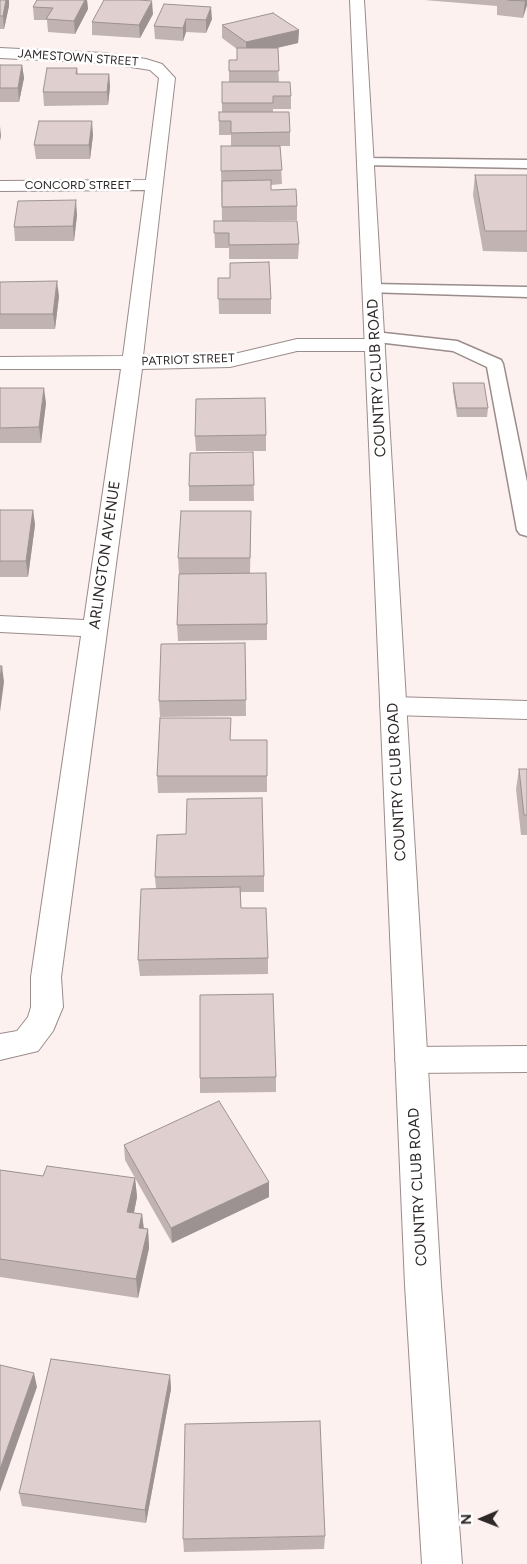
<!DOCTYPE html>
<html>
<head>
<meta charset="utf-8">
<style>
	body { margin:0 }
	#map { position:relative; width:527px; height:1564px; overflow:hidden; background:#fdf1f0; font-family:Figtree,sans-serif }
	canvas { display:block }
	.north { position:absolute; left:457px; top:1494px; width:50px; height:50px; -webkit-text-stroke:4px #fff; paint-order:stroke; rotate:269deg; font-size:14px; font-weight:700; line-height:20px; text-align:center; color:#2e2828 }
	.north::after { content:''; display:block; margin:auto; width:18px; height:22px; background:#2e2828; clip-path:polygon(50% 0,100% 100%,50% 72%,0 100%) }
</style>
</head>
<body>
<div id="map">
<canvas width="527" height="1564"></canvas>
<div class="north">N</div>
</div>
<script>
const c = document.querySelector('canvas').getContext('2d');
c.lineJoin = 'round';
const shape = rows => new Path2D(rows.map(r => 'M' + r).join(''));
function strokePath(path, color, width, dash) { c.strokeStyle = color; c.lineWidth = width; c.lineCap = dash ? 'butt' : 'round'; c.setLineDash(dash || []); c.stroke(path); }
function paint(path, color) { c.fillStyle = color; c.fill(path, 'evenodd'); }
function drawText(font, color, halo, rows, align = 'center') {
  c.font = font + ' Figtree,sans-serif'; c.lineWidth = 5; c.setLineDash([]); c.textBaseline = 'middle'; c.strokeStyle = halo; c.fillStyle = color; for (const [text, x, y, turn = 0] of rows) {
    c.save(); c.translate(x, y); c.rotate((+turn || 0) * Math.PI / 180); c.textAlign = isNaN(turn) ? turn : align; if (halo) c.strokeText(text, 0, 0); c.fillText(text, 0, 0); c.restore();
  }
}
const service = shape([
	[366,158,527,160,527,168,361,165,359,162,361,159,366,158],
	[372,284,527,287,527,297,366,292,364,289,366,286,372,284],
	[375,332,457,341,501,360,503,364,527,482,527,536,520,534,517,530,487,367,453,351,369,341,367,337,369,333,375,332]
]);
const minor = shape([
	[0,48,104,53,146,59,162,64,175,78,143,356,230,355,297,339,375,339,382,341,385,345,382,349,375,351,297,351,230,367,142,369,61,977,63,1007,53,1031,38,1051,0,1060,0,1034,17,1031,28,1017,31,1007,31,977,81,636,0,632,0,616,84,620,121,369,0,369,0,357,123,356,145,190,0,191,0,181,146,180,159,78,150,70,144,69,104,63,0,58,0,48],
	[393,697,527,701,527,719,393,715,384,712,380,706,384,700,393,697],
	[527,1046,527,1072,411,1073,400,1069,395,1060,400,1051,411,1047,527,1046]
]);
const tertiary = shape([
	[350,0,364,0,441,1285,462,1564,422,1564,405,1285,350,0]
]);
const wall = shape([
	[0,0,9,6,4,29,0,29],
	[37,0,87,0,88,9,75,34,48,32,47,20,34,20,33,7],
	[424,0,527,0,527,5,523,18,497,15,497,6],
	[164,4,212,19,206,33,186,32,183,41,155,39,154,26],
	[153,14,140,38,92,35,92,22],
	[222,25,299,30,298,43,277,48,279,82,291,96,291,109,273,109,273,112,290,132,290,146,280,146,282,184,271,185,271,190,297,206,297,220,222,221,221,171,231,146,231,135,219,135,219,112,222,112,222,82,229,82,229,60,237,60,237,49,222,38],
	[0,65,22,65,24,78,19,102,0,102],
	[77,68,78,74,109,74,110,87,108,105,44,106,43,92],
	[93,135,90,159,36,159,34,145],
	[475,175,527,175,527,252,483,251,473,195],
	[77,215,74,241,15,241,14,227],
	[214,221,299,244,298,259,229,259,229,248,215,248],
	[218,278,271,299,271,314,219,314],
	[0,282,59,296,55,329,0,329],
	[453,383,488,408,487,417,457,417,453,391],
	[0,388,46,403,41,443,0,443],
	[266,435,266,451,196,451,195,436],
	[253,452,254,501,189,501,189,486],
	[0,510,33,510,35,525,28,577,0,577],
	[251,527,250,573,267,624,267,640,178,641,177,625,179,574,178,558],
	[245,643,246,716,160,717,159,701],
	[231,740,267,740,267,792,158,793,157,776],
	[519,769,527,769,527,835,521,835,516,789],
	[264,876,264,892,241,892,241,908,268,958,268,974,140,976,138,960,156,889,155,877],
	[276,1077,276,1092,200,1093,200,1078],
	[124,1145,269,1182,269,1197,172,1243,135,1178,137,1197,134,1213,142,1214,144,1228,148,1229,149,1248,138,1298,0,1277,0,1170,43,1176,135,1178,125,1160],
	[170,1375,171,1389,146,1523,22,1506,19,1493],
	[325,1536,324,1549,184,1552,183,1539]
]);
const shadedWall = shape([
	[6,0,9,0,9,6,4,29,3,16],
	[85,0,87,0,88,9,75,34,74,21],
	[525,0,527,0,527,5,523,18],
	[152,1,153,14,140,38,139,25],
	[211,7,212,19,206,33,206,20],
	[186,19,186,32,183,41,183,28],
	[299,30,298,43,246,55,246,42],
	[22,65,24,78,19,102,18,88],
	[109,74,110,87,108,105,107,92],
	[92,121,93,135,90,159,89,145],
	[0,126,1,136,0,141],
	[76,200,77,215,74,241,73,226],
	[57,281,59,296,55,329,53,314],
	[44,388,46,403,41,443,39,427],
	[33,510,35,525,28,577,26,561],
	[2,666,4,682,0,712,0,679],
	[135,1178,137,1197,130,1231,127,1212],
	[269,1182,269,1197,172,1243,171,1228],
	[142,1214,144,1233,139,1228],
	[148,1229,149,1248,138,1298,136,1279],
	[34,1373,37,1387,0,1492,0,1469],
	[170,1375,171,1389,146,1523,145,1510]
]);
const building = shape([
	[0,0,6,0,3,16,0,16,0,0],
	[37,0,85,0,74,21,46,19,53,8,33,7,37,0],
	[104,0,139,0,152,1,139,25,92,22,104,0],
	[508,0,525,0,525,1,508,0],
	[164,4,211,7,206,20,186,19,183,28,154,26,164,4],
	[273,13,299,30,246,42,222,25,273,13],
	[237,48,278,48,279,71,229,71,229,60,237,60,237,48],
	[0,65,22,65,18,88,0,88,0,65],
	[47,68,77,68,76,74,109,74,107,92,43,92,47,68],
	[222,82,290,82,291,96,273,96,273,103,222,103,222,82],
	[219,112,289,112,290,132,231,133,231,121,219,121,219,112],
	[39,121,92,121,89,145,34,145,39,121],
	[221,146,280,146,282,170,221,171,221,146],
	[475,175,527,175,527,231,485,231,475,175],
	[271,180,271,190,296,189,297,206,222,207,222,181,271,180],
	[76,200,73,226,14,227,18,201,76,200],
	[214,221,297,221,299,244,229,245,229,233,214,233,214,221],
	[269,262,271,299,218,299,218,278,230,278,230,263,269,262],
	[57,281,53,314,0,314,0,282,57,281],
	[453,383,484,383,488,408,457,408,453,383],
	[0,388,44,388,39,427,0,428,0,388],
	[265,398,266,435,195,436,196,399,265,398],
	[253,452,254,485,189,486,190,453,253,452],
	[0,510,33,510,26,561,0,561,0,510],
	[181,511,251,511,250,558,178,558,181,511],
	[266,573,267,624,177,625,179,574,266,573],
	[245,643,246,700,159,701,161,644,245,643],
	[0,666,2,666,0,679,0,666],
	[160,718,231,718,230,740,267,740,267,776,157,776,160,718],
	[519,769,527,769,527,815,524,815,519,769],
	[262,798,264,876,155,877,157,835,186,834,187,799,262,798],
	[240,887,241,908,266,908,268,958,138,960,141,889,240,887],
	[273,994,276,1077,200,1078,200,995,273,994],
	[219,1101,269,1182,171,1228,124,1145,219,1101],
	[47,1166,135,1178,127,1212,142,1214,139,1228,148,1229,136,1279,0,1259,0,1170,43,1176,47,1166],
	[51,1359,170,1375,145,1510,19,1493,51,1359],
	[0,1365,34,1373,0,1469,0,1365],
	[320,1421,325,1536,183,1539,185,1424,320,1421]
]);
const farStreetnames = [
	["JAMESTOWN STREET",78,58,4],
	["CONCORD STREET",78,185],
	["PATRIOT STREET",188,360,-2]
];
const streetNames = [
	["COUNTRY CLUB ROAD",377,378,-93],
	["ARLINGTON AVENUE",105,555,-82],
	["COUNTRY CLUB ROAD",397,782,-93],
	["COUNTRY CLUB ROAD",418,1187,-93]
];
strokePath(service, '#9a8c8b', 3);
strokePath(minor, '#9a8c8b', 2);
strokePath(tertiary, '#9a8c8b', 2);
paint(service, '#fff');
paint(minor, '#fff');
paint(tertiary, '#fff');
paint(wall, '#c0b3b2');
paint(shadedWall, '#9c9291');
paint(building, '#dfd0cf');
strokePath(building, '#9c9291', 1);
drawText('12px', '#2e2828', '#fff', farStreetnames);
drawText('15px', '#2e2828', '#fff', streetNames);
</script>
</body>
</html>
